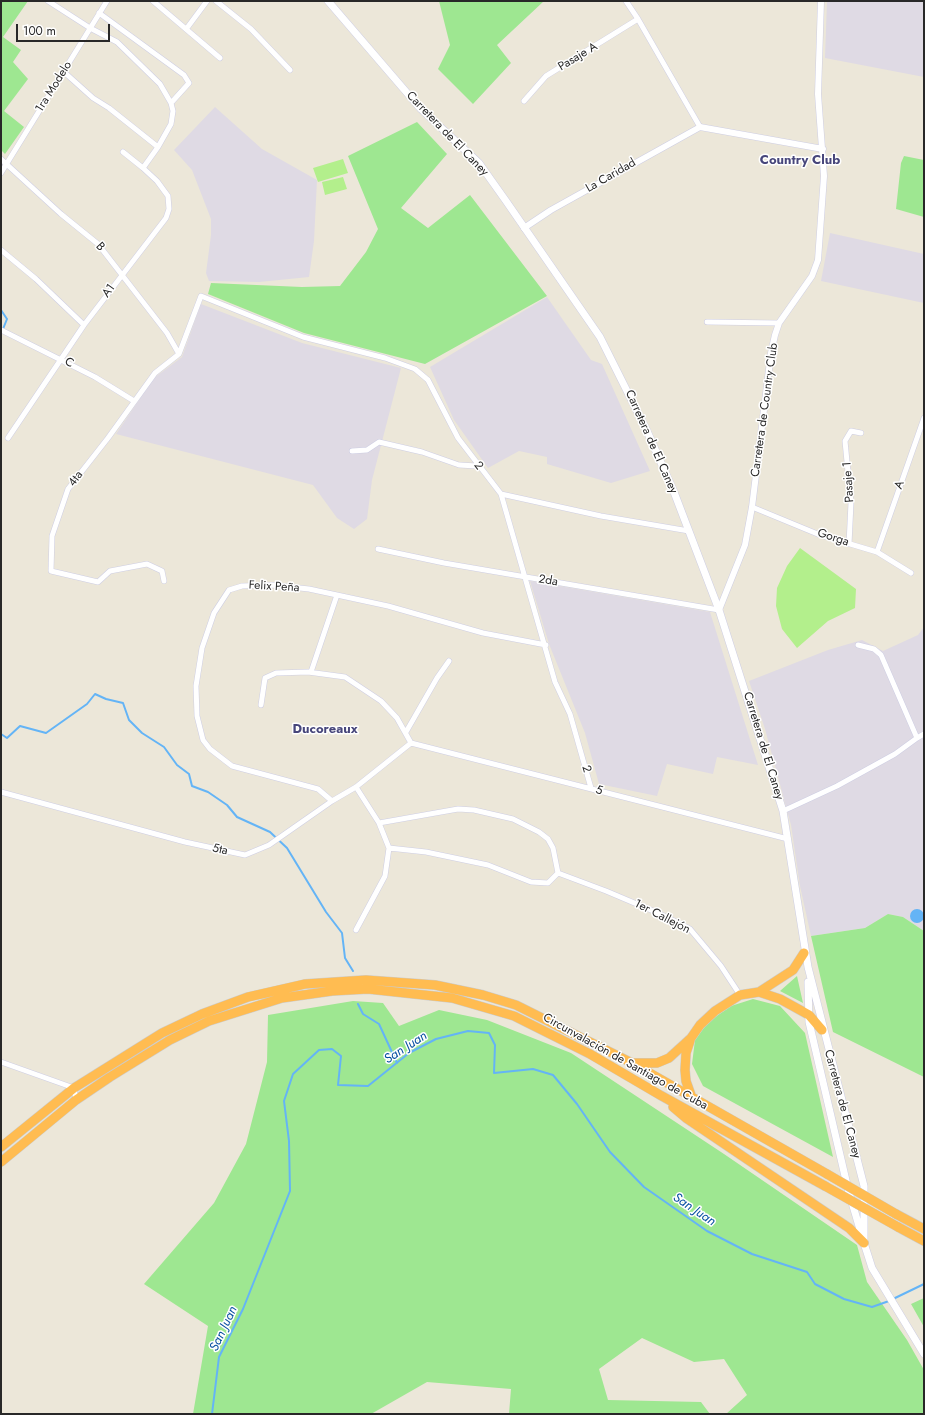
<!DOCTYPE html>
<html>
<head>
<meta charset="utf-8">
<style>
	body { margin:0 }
	#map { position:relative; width:925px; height:1415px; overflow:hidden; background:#ece7d9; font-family:Jost,sans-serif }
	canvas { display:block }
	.frame { position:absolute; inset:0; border:2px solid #282828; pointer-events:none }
	.scale { position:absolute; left:16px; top:24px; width:94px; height:18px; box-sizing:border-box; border:2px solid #282828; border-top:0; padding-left:5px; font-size:12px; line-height:14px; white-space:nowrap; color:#282828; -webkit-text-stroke:3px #fff; paint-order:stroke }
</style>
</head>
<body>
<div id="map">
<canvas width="925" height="1415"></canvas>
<div class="frame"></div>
<div class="scale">100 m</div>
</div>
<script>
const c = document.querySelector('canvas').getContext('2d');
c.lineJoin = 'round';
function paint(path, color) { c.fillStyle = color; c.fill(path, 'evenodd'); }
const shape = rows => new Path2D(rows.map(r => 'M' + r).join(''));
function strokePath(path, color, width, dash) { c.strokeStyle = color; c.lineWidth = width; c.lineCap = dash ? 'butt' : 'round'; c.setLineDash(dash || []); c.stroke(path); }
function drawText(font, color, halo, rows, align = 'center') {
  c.font = font + ' Jost,sans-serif'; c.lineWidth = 3; c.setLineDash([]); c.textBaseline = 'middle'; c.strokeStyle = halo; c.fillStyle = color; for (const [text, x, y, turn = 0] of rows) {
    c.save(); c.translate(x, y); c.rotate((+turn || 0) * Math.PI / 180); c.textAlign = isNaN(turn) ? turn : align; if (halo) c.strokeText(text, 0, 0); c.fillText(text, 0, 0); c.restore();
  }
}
const industrial = shape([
	[827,1,924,1,924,77,825,58],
	[215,107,262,149,317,180,314,241,309,277,259,282,209,281,206,273,211,235,211,219,192,170,174,150],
	[830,233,924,254,924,303,821,281],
	[547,297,591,360,602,364,650,471,611,483,547,464,547,457,519,451,488,468,454,420,430,367],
	[201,304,302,343,401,368,372,480,367,519,354,529,337,518,313,485,116,434,154,378,182,357],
	[530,581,710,612,758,765,717,757,713,774,667,764,657,796,599,784,585,733,549,644],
	[924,627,924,931,903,917,888,914,865,928,811,936,800,886,791,825,765,729,749,681,828,650,862,640,883,651,918,635]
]);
const green = shape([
	[1,1,28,1,3,37,21,50,13,62,28,79,4,111,24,127,5,154,1,150],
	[439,1,544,1,497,45,511,63,473,104,438,69,450,45],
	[417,122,447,154,401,208,428,228,470,195,547,296,425,364,304,333,208,294,211,283,302,287,340,286,366,252,378,229,348,156],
	[904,156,924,160,924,217,896,209,901,163],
	[888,914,903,917,924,931,924,1077,833,1032,811,936,865,928],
	[797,976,803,1003,780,991],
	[753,999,780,1006,805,1033,833,1157,703,1086,692,1064,695,1040,708,1022,731,1006],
	[353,1001,383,1003,399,1026,439,1010,487,1020,571,1053,724,1154,857,1245,867,1282,907,1340,924,1370,924,1414,726,1414,747,1395,724,1359,694,1362,642,1338,599,1369,608,1400,701,1402,710,1414,509,1414,511,1389,427,1382,371,1414,193,1414,208,1326,144,1284,214,1203,246,1144,267,1062,268,1015],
	[924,1298,924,1327,911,1304]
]);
const pitch = shape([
	[343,159,348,173,318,182,313,168],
	[343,177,347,189,325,195,322,182],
	[800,548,856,589,855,608,828,621,797,648,782,629,776,606,777,588,787,566]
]);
const water = shape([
	'910 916a7 7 0 1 1 14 0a7 7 0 1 1-14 0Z'
]);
const stream = shape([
	[1,310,7,319,1,334],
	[1,734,7,738,20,726,46,733,87,704,95,694,106,699,123,703,129,720,142,733,164,747,177,765,189,774,192,786,208,792,227,805,237,817,270,832,287,848,326,912,342,933,345,958,353,971],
	[358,1004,363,1014,379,1024,397,1063],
	[893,1299,924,1284],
	[212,1414,219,1357,243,1309,290,1191,289,1141,284,1101,293,1074,319,1050,332,1049,341,1056,338,1085,368,1086,409,1053,436,1039,468,1031,489,1033,495,1045,494,1073,533,1069,553,1075,577,1104,610,1152,644,1187,707,1231,752,1254,807,1272,815,1284,844,1299,872,1307,889,1301]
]);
const minor = shape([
	[48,1,90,28,117,42,160,84,171,103,173,111,171,124,158,147,143,168],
	[153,1,220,58],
	[216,1,251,29,290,70],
	[626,1,638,19,700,127],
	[99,13,184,75,189,83,171,103],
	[187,28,207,1],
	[64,72,93,98,109,108,158,147],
	[524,101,546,76,638,19],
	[1,159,61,214,98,244,167,333,179,354],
	[1,173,107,1],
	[1,250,36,279,84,325],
	[707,322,779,323],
	[1,330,95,377,134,401],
	[8,438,84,325,166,218,169,209,168,196,157,181,143,168,123,152],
	[352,451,367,450,379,442,422,452,459,465,477,466],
	[501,494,601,516,689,531],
	[752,507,820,535,877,552,911,573],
	[849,544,851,503,845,441,851,431,861,433],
	[378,549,444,563,719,610],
	[877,552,924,418],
	[164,581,162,571,147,564,110,571,98,582,51,571,52,536,68,489,108,438,155,373,179,354,201,296,303,337,385,358,415,369,428,380,458,438,501,494,555,682,570,714,591,788],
	[858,645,874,649,881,655,917,738,924,734],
	[311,672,337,595],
	[261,705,265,678,276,673,308,672,345,677,381,701,397,718,411,743],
	[406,732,437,678,449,661],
	[411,743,788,839],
	[1,792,185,842,245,855,269,845,332,801,356,787,411,743],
	[332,801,318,789,232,766,210,749,203,740,197,716,196,686,202,648,214,613,229,590,242,586,272,585,309,589,388,606,483,633,546,645],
	[783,811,837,786,895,754,917,738],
	[379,823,458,809,474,810,513,819,539,832,548,839,553,848,558,873],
	[389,848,426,852,488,865,531,882,548,883,558,873],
	[558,873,606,891,658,913,690,929,721,966,740,995],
	[356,930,385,876,389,848,379,823,356,787],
	[1,1062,74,1088,76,1100]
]);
const tertiary = shape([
	[524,228,551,210,700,127,823,149],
	[719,610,745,545,752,507,771,353,775,335,779,323,812,276,818,260,824,176,818,94,821,1]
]);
const secondary = shape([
	[328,1,420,108,479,163,506,201,600,337,647,431,674,492,719,610,783,811,808,967,864,1186,864,1243],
	[808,982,809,1022,848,1189,864,1243,872,1268,924,1354]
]);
const motorway = shape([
	[759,992,793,970,804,953],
	[690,1041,686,1053,685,1070,686,1081,692,1098],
	[633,1063,657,1063,669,1058,691,1038,700,1025,715,1011,740,995,759,992,780,999,809,1015,822,1030],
	[673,1107,686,1118,849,1228,864,1243],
	[1,1147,74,1088,162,1033,202,1014,248,997,305,984,366,980,435,985,483,995,516,1005,632,1063,827,1174],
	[1,1162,76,1100,110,1077,170,1040,209,1021,282,998,332,991,368,989,452,998,514,1016,590,1054,660,1095,825,1186],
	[896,1214,924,1229],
	[898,1227,924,1241]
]);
const motorwayBridge = shape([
	[827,1174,896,1214],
	[825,1186,898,1227]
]);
const streetNames = [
	["Pasaje A",578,57,-31],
	["1ra Modelo",54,87,-58],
	["Carretera de El Caney",447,134,46],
	["La Caridad",611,176,-30],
	["B",100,247,48],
	["A1",109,291,-54],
	["C",69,363,27],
	["Carretera de Country Club",765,410,-82],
	["Carretera de El Caney",651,442,66],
	["2",478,466,53],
	["4ta",76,479,-53],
	["Pasaje 1",849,482,-94],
	["A",900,485,-70],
	["Gorga",833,538,18],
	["2da",548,581,10],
	["Felix Peña",274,587,3],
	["Carretera de El Caney",763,746,73],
	["2",586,769,74],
	["5",599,791,16],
	["5ta",220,850,12],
	["1er Callejón",662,917,27],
	["Circunvalación de Santiago de Cuba",625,1062,29],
	["Carretera de El Caney",842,1104,75]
];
const neighbourhoodNames = [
	["Country Club",800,161],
	["Ducoreaux",325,730]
];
const waterNames = [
	["San Juan",406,1048,-33],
	["San Juan",694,1210,34],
	["San Juan",224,1329,-65]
];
paint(industrial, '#dfdae4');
paint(green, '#9ee791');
paint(pitch, '#b3ef8c');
paint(water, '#64b4f6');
strokePath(stream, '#64b4f6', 2);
strokePath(minor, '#cecee3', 6);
strokePath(tertiary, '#cecee3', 7);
strokePath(secondary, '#cecee3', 8);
strokePath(motorway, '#cbcbcb', 10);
strokePath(minor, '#fff', 5);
strokePath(tertiary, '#fff', 6);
strokePath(secondary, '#fff', 7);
strokePath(motorway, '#ffbc51', 9);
strokePath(motorwayBridge, '#cbcbcb', 10, []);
strokePath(motorwayBridge, '#ffbc51', 9);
drawText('12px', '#282828', '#fff', streetNames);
drawText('bold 13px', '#47467b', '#fff', neighbourhoodNames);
drawText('italic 13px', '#054ea0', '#fff', waterNames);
</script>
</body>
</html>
